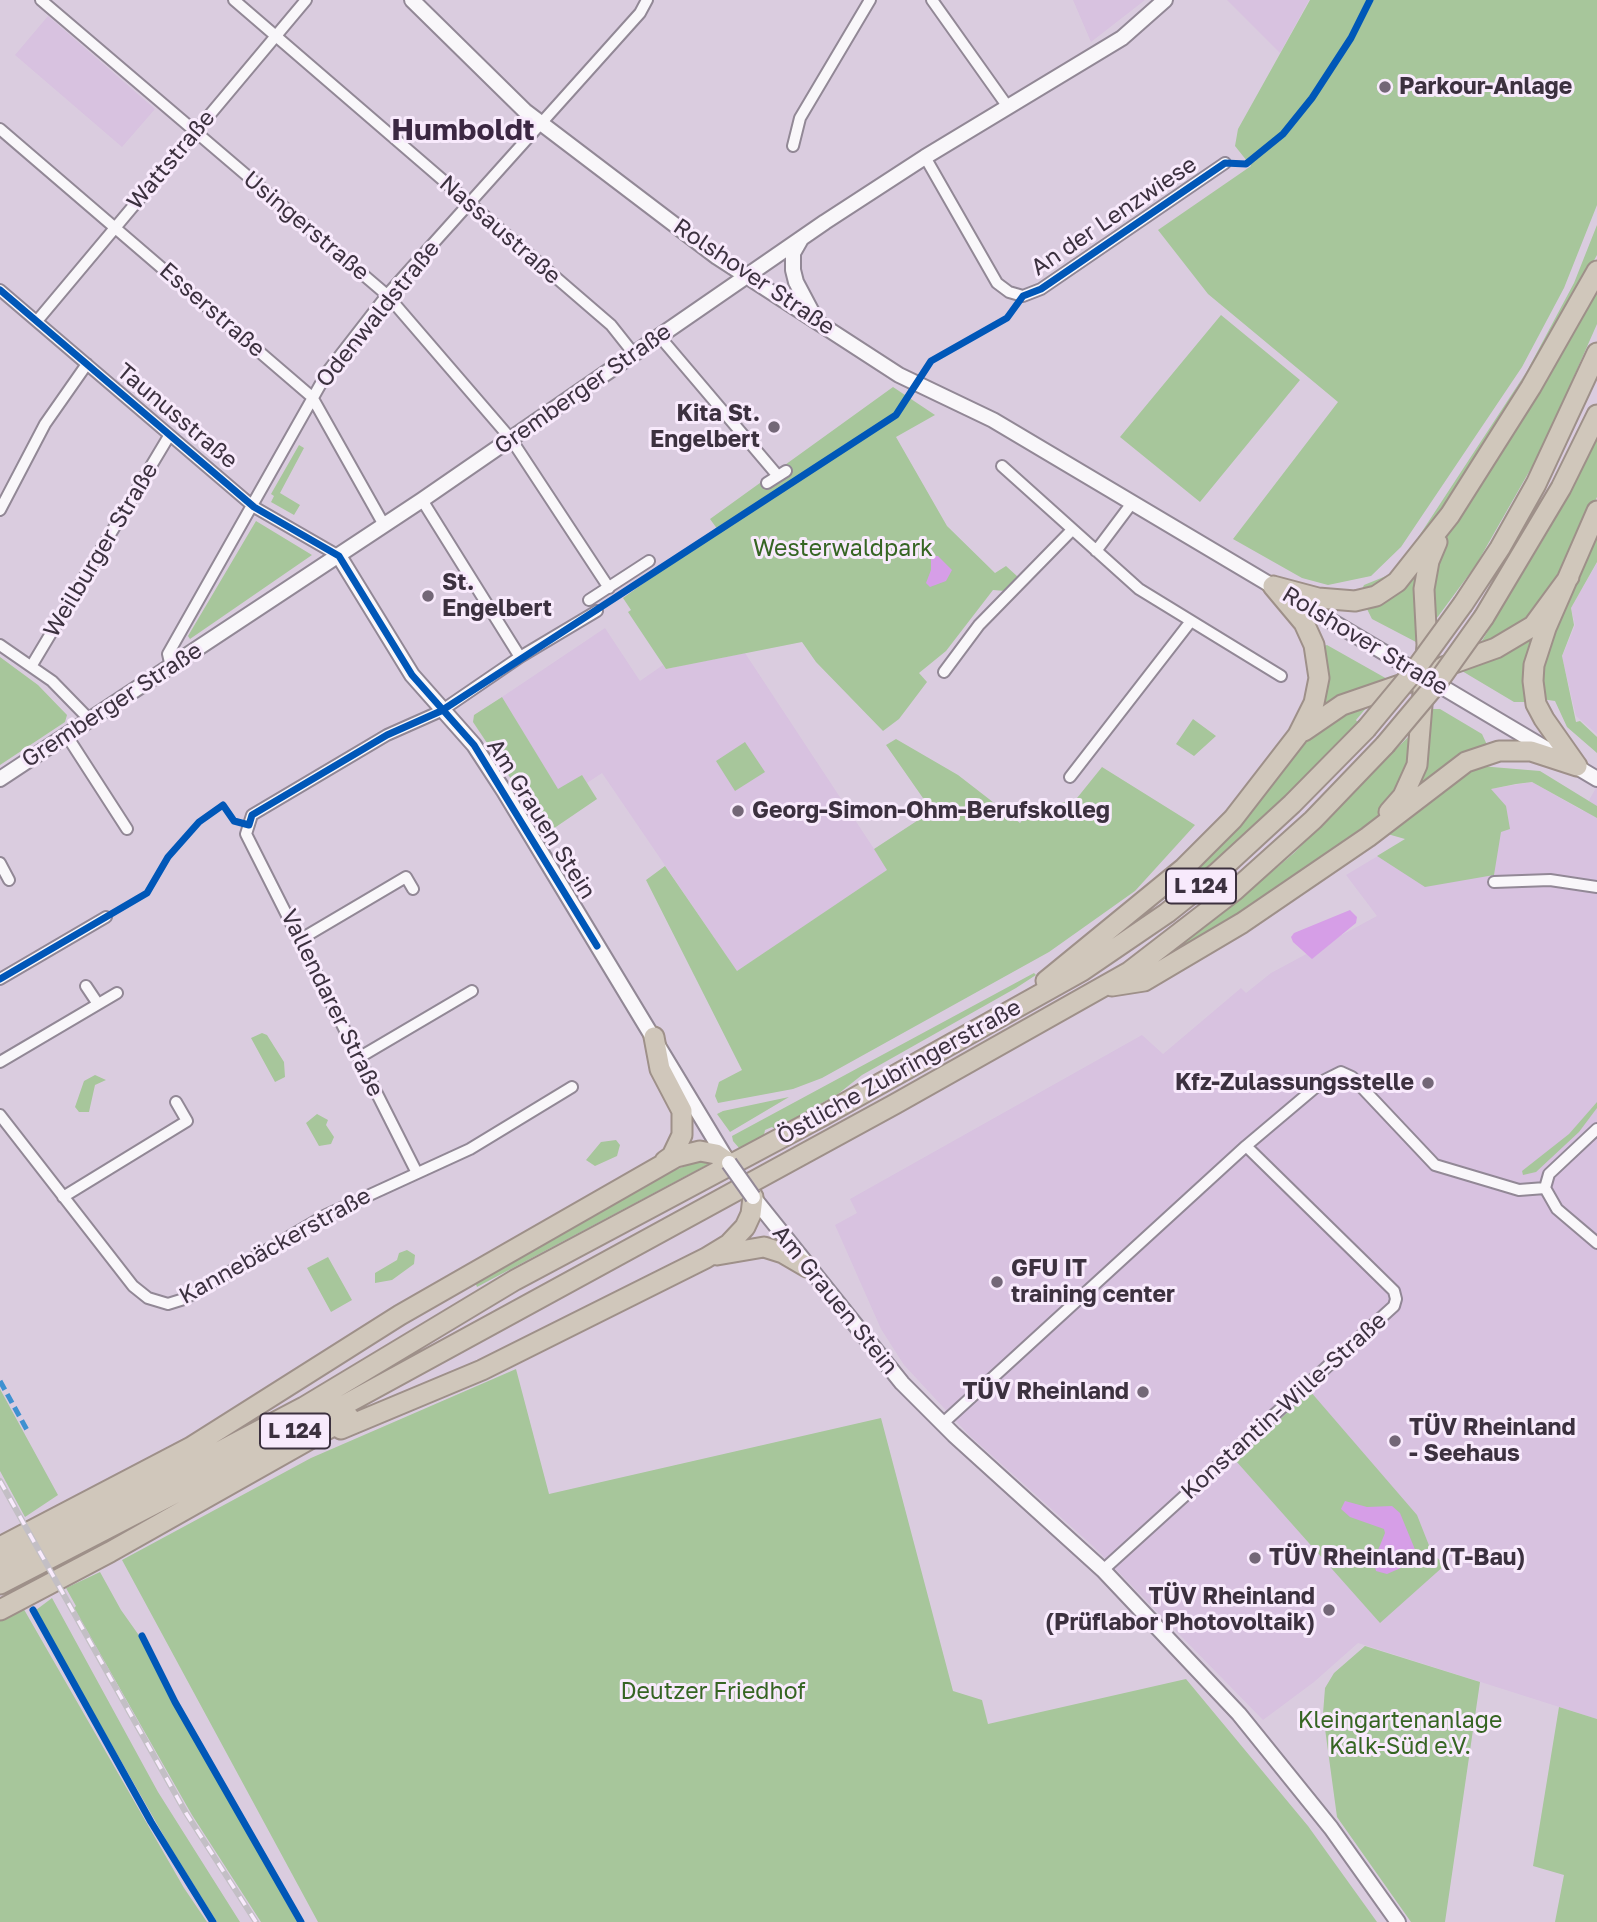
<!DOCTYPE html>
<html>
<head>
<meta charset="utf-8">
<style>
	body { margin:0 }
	canvas { display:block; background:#daccdf }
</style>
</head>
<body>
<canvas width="1597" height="1922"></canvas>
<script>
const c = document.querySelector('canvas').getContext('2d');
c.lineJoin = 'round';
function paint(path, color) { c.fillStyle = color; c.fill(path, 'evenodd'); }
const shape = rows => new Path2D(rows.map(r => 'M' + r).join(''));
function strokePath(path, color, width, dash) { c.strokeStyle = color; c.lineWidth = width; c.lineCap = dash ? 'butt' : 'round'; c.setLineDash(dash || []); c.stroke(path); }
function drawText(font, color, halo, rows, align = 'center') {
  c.font = font + ' "Golos Text",sans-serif'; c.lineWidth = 6; c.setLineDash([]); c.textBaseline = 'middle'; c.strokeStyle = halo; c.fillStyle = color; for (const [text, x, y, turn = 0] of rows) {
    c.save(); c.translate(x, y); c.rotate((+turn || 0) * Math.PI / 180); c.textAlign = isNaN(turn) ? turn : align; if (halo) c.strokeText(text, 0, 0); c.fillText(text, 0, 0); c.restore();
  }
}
const built = shape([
	[1073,0,1145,0,1091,42],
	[1227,0,1309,0,1280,53],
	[48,16,155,109,122,147,15,55],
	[1597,563,1597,734,1576,716,1562,657,1575,625,1571,608],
	[605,628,640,681,663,665,666,669,745,653,888,870,737,971,602,773,587,783,582,775,558,790,502,697],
	[1532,782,1583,811,1597,786,1597,1719,1358,1643,1314,1682,1263,1720,1093,1546,969,1435,904,1365,881,1329,835,1225,857,1213,850,1199,1142,1035,1163,1054,1241,988,1246,993,1271,973,1377,916,1346,875,1490,789]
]);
const green = shape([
	[1310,0,1597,0,1597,205,1564,288,1522,367,1401,547,1371,576,1328,585,1302,578,1233,539,1338,402,1208,294,1158,230,1251,166,1235,146,1238,129],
	[1597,225,1597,255,1587,273,1420,547,1383,586,1361,591,1364,585,1391,574,1404,559,1527,371,1574,283],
	[1597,287,1597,324,1542,449,1476,565,1431,626,1430,598,1443,540],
	[1221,315,1300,380,1200,502,1120,437],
	[893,387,935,415,896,437,947,526,995,573,1006,566,1018,577,1005,591,993,590,946,651,919,673,927,682,899,719,883,731,816,662,802,642,666,669,628,612,631,610,623,598,718,530,710,519],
	[1597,437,1597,497,1562,574,1532,617,1477,649,1549,530],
	[299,445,304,448,280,493,300,505,294,515,271,502,274,496,271,494],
	[256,521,312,555,190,639,188,636],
	[1597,530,1597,562,1571,608,1574,625,1562,656,1576,722,1580,721,1597,737,1597,753,1567,727,1555,701,1541,699,1538,672],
	[1419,567,1419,642,1416,642,1372,619,1365,605],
	[1543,621,1531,702,1514,702,1462,671,1467,663],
	[1327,645,1389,680,1314,716,1321,647],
	[0,657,38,685,67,715,65,722,0,765],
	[502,697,558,789,582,775,597,799,547,833,473,722,474,715],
	[1373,700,1356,720,1358,723,1294,790,1198,875,1160,902,1190,875,1309,735,1330,718],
	[1432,709,1440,709,1482,734,1488,747,1404,802,1426,716],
	[1193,719,1216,736,1194,756,1176,744],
	[1415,730,1407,771,1374,822,1278,892,1158,962,1221,915,1294,853],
	[896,739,958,775,1020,823,1030,810,1045,821,1061,802,1073,803,1102,767,1195,825,1135,891,1049,952,822,1078,793,1089,718,1103,715,1096,719,1082,742,1070,646,880,665,866,737,971,887,870,874,849,932,811,886,745],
	[745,742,765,772,735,791,716,761],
	[1480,766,1540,771,1597,806,1597,818,1532,782,1516,784,1491,789,1506,806,1510,829,1501,832,1494,875,1425,887,1377,856,1405,839,1384,833,1439,790],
	[1034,973,1036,975,1016,988,862,1075,838,1094,775,1129,772,1127,765,1130,764,1135,739,1148,733,1141,732,1136],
	[262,1033,267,1035,284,1062,285,1077,275,1082,251,1038],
	[95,1075,106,1080,95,1085,89,1112,79,1112,75,1107,84,1081],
	[789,1097,730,1132,717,1114,723,1111],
	[1597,1102,1597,1108,1579,1132,1536,1172,1523,1175,1522,1171,1569,1134],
	[317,1114,328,1120,326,1125,334,1137,331,1144,319,1146,306,1123],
	[616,1140,620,1145,617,1156,595,1166,586,1160,601,1142],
	[701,1160,714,1161,477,1287,475,1282,627,1196,670,1172],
	[407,1250,415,1255,414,1264,392,1280,375,1283,375,1273,397,1260,399,1253],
	[328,1257,352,1300,331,1312,307,1268],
	[516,1369,549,1494,881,1418,953,1691,982,1700,988,1724,1186,1679,1308,1826,1377,1922,318,1922,122,1560,311,1458],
	[0,1389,58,1495,25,1517,0,1471],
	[1310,1391,1417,1515,1432,1553,1445,1565,1380,1623,1236,1461],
	[100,1572,121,1610,138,1634,297,1922,261,1922,192,1815,74,1608,76,1606,66,1588],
	[52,1598,158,1792,240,1922,217,1922,169,1845,39,1617,36,1610],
	[22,1606,184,1888,207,1922,0,1922,0,1617],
	[1365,1646,1480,1682,1445,1922,1411,1922,1337,1817,1323,1714,1325,1688,1334,1673],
	[1559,1707,1597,1719,1597,1922,1555,1922,1564,1875,1533,1866]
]);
const water = shape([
	[931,556,938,556,952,570,946,581,930,587,926,583,931,570],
	[1350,910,1357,917,1356,923,1312,959,1293,942,1291,937,1294,933],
	[1345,1501,1367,1507,1392,1506,1400,1513,1416,1552,1410,1564,1387,1574,1376,1571,1374,1560,1385,1533,1384,1529,1350,1517,1341,1509]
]);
const street = shape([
	[41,0,387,295,511,439,609,588],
	[234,0,611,325,634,354],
	[932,0,1008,107],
	[0,129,312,397,384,525],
	[793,146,800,118,870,0],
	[925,157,997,283,1009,292,1023,296,1041,289,1225,163],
	[0,290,254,507,339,556],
	[37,321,306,0],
	[660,337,778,476],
	[1002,466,1139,589,1281,676],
	[767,483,786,471],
	[422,500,520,657],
	[0,510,45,424,87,364],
	[1096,551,1132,503],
	[589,600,649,561],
	[0,645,52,681,90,720],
	[32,665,169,436],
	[171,667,168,654,328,371,387,295,640,13,647,0],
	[944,672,979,625,1071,531],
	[67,736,127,829],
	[1070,777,1191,621],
	[0,863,9,880],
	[1494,882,1550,880,1597,887],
	[301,939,406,877,413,889],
	[0,979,106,917],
	[86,986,98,1004],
	[360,1057,472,991],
	[0,1062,117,993],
	[0,1115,133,1286,148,1298,168,1304,184,1299,326,1215,470,1149,572,1087],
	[1597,1129,1549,1174,1545,1188,1557,1209,1597,1243],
	[417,1173,246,834,252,815,387,735,441,711,520,657,597,611],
	[63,1197,187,1121,176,1102],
	[942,1424,1246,1146,1323,1081,1341,1072,1352,1077,1435,1165,1519,1190,1545,1188],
	[1103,1570,1394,1306,1396,1299,1394,1291,1246,1146]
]);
const secondary = shape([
	[412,0,525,111,717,257,899,375,993,420,1597,779],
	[801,239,793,253,793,270,796,282,814,316],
	[339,556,412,675,474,745,504,791,727,1160],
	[0,779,422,500,825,222,925,157,1122,38,1165,0],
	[753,1197,902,1383,954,1435,1103,1570,1239,1714,1331,1828,1398,1922]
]);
const highway = shape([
	[1273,586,1318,598,1355,601,1376,596,1397,582,1450,515,1531,387,1597,271],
	[1463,604,1500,548,1536,484,1597,353],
	[1484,617,1561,488,1597,415],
	[1443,667,1496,648,1533,626,1569,577],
	[1304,731,1342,705,1409,682],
	[1577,766,1544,719,1536,704,1533,681,1534,665,1546,628,1597,511],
	[1389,812,1403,796,1417,765,1427,645,1424,589,1429,561,1437,542],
	[1046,981,1184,868,1233,819,1298,735,1314,703,1319,678,1314,645,1304,623,1273,586],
	[1112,986,1144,981,1242,923,1368,837,1466,762,1499,751,1531,751,1577,766],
	[654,1037,660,1069,682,1111,682,1135,672,1156,665,1161],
	[717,1255,764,1247,783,1253,807,1267],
	[341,1429,482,1370,706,1258,729,1244,745,1227,751,1214,753,1197],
	[188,1449,400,1315,676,1157,700,1151,716,1154,729,1163],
	[0,1547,197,1444],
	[0,1567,304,1407,515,1280,824,1115,1082,971,1167,913,1217,873,1292,804,1366,729],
	[0,1584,313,1422,895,1104,1129,972,1234,891,1313,820,1385,745],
	[0,1610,110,1552,349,1417]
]);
const rail = shape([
	[0,1481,186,1813,256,1922]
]);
const secondaryBridge = shape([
	[729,1163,753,1197]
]);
const highwayBridge = shape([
	[1366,729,1415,670,1463,604],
	[1385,745,1437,683,1484,617]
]);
const quiet = shape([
	[0,1381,27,1430]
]);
const cycleway = shape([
	[0,290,254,507,339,556,412,675,474,745,597,946],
	[0,979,147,893,168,857,199,822,223,805,234,821,249,825,252,815,387,735,441,711,896,415,931,361,1007,318,1023,296,1041,289,1225,163,1246,164,1283,134,1312,98,1351,38,1370,0],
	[33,1610,151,1822,213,1922],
	[142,1636,175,1702,301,1922]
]);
const markers = [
	[1385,87,7,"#736777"],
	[774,427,7,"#736777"],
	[428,596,7,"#736777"],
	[738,811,7,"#736777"],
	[1428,1083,7,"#736777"],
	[997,1282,7,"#736777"],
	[1143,1392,7,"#736777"],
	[1395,1441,7,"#736777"],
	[1255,1558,7,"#736777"],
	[1329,1610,7,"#736777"]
];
const shields = [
	[1201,886,70],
	[295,1431,70]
];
const shieldNames = [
	["L 124",1201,886],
	["L 124",295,1431]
];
const poiNames = [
	["Parkour-Anlage",1399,87],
	["Kita St.",760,414,"right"],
	["Engelbert",760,440,"right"],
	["St.",442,583],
	["Engelbert",442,609],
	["Georg-Simon-Ohm-Berufskolleg",752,811],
	["Kfz-Zulassungsstelle",1414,1083,"right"],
	["GFU IT",1011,1269],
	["training center",1011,1295],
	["TÜV Rheinland",1129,1392,"right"],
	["TÜV Rheinland",1409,1428],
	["- Seehaus",1409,1454],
	["TÜV Rheinland (T-Bau)",1269,1558],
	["TÜV Rheinland",1315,1597,"right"],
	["(Prüflabor Photovoltaik)",1315,1623,"right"]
];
const streetNames = [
	["Wattstraße",171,160,-50],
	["An der Lenzwiese",1114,216,-34],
	["Usingerstraße",306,226,40],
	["Nassaustraße",500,230,41],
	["Rolshover Straße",754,277,34],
	["Esserstraße",212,310,41],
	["Odenwaldstraße",378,314,-51],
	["Gremberger Straße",583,389,-35],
	["Taunusstraße",177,416,40],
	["Weilburger Straße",101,550,-59],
	["Rolshover Straße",1365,641,31],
	["Gremberger Straße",112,705,-33],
	["Am Grauen Stein",541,819,58],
	["Vallendarer Straße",332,1003,64],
	["Östliche Zubringerstraße",899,1072,-29],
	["Kannebäckerstraße",275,1246,-29],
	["Am Grauen Stein",835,1300,51],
	["Konstantin-Wille-Straße",1284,1406,-42]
];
const parkNames = [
	["Westerwaldpark",843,549],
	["Deutzer Friedhof",713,1692],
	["Kleingartenanlage",1400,1721],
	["Kalk-Süd e.V.",1400,1747]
];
const districtNames = [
	["Humboldt",463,130]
];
paint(built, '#d8c2e0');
paint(green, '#a7c69b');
paint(water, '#d69ee7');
strokePath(street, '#928896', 14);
strokePath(secondary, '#928896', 18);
strokePath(highway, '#9e9089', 23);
strokePath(street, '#f9f7fa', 10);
strokePath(secondary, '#f9f7fa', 14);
strokePath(highway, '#d0c7bb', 19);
strokePath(rail, '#c3bfc5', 6);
strokePath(rail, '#f8eafc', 3.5, [10]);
strokePath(secondaryBridge, '#928896', 18, []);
strokePath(highwayBridge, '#9e9089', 23, []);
strokePath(secondaryBridge, '#f9f7fa', 14);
strokePath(highwayBridge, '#d0c7bb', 19);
strokePath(quiet, '#3e91d1', 5, [10, 5]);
strokePath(cycleway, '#0057b8', 7);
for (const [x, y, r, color] of markers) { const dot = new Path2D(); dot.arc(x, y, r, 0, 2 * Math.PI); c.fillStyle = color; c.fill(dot); strokePath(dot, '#f8eafc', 2.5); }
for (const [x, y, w] of shields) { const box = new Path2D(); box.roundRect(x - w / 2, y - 17.5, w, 35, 5); c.fillStyle = '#f8eafc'; c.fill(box); strokePath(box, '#3c313f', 2); }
drawText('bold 21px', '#3c313f', null, shieldNames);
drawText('bold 23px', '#3c313f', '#f8eafc', poiNames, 'left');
drawText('23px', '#3c313f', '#f8eafc', streetNames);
drawText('23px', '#366523', '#f8eafc', parkNames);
drawText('bold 30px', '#3b2742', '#f8eafc', districtNames);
</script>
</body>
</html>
